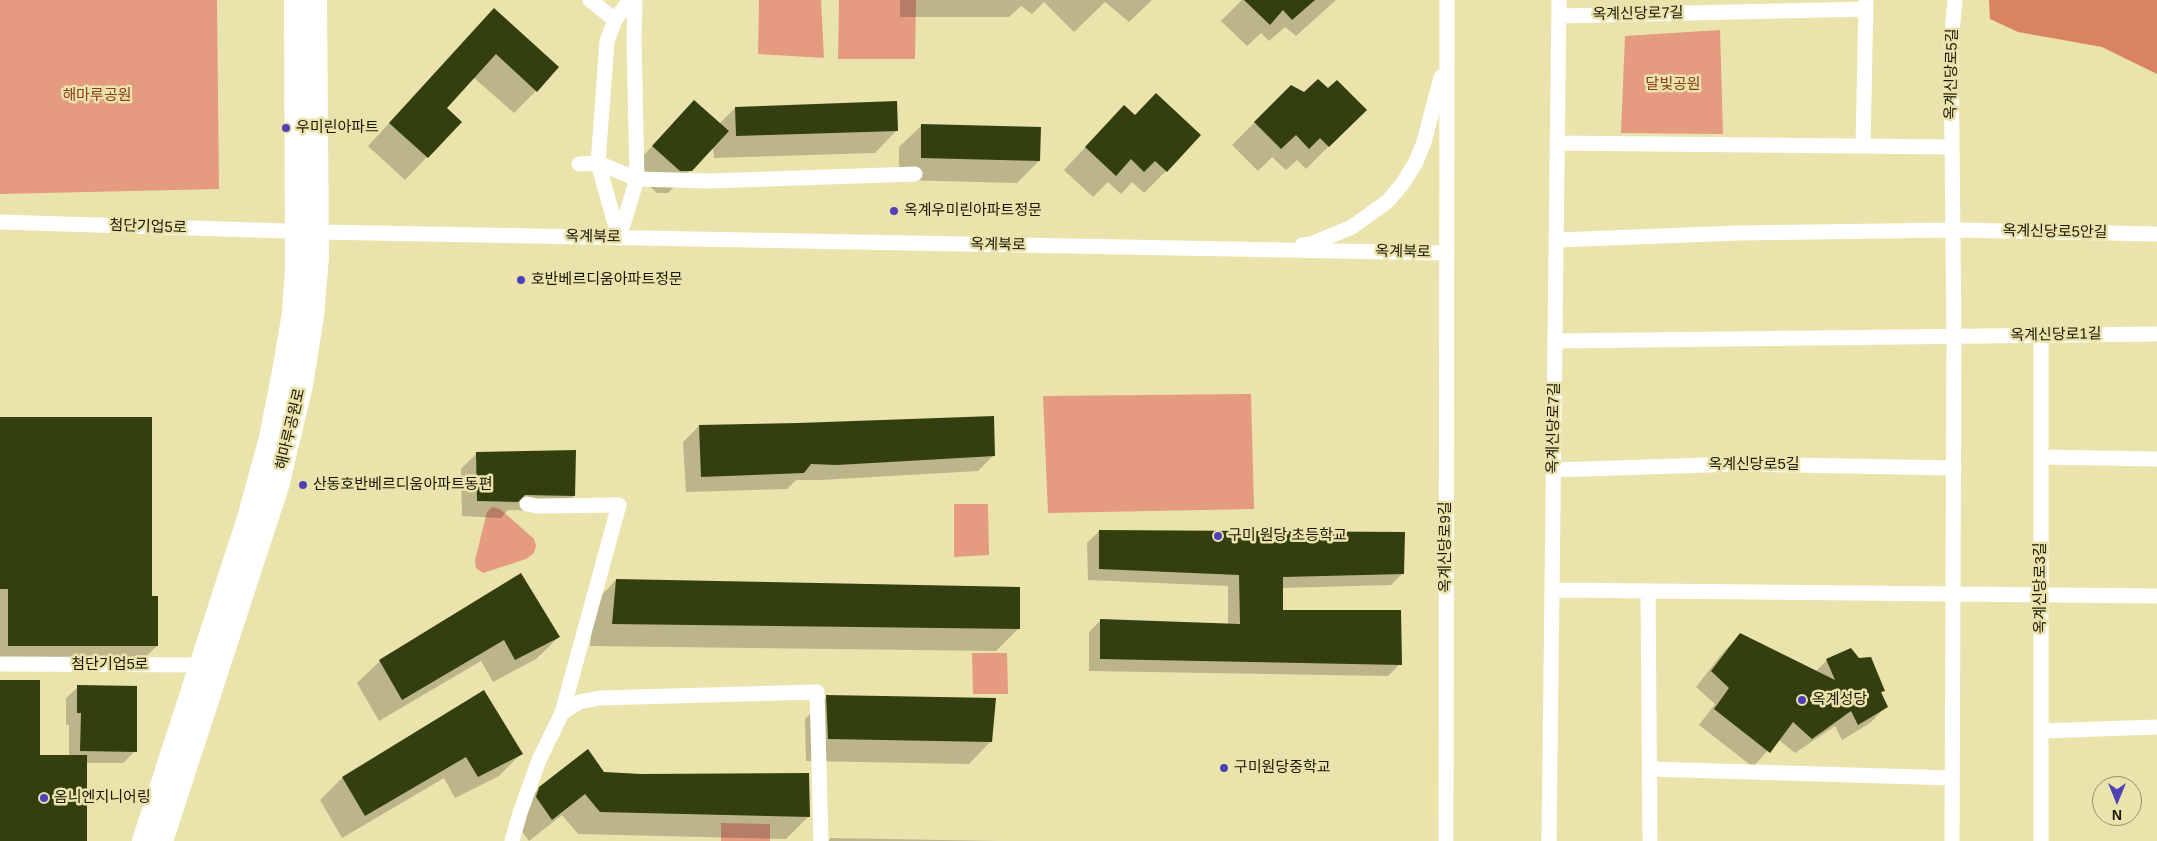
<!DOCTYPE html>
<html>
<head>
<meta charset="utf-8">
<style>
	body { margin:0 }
	#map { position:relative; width:2157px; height:841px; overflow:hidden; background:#eae3ac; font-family:Helvetica,sans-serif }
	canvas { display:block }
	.north { position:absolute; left:2092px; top:776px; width:50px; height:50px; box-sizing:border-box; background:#eae3ac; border:1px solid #979168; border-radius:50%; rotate:180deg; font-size:14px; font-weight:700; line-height:20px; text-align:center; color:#1a1703 }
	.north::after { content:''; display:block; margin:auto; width:18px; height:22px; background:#4f40b8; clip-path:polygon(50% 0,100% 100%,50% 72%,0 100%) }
</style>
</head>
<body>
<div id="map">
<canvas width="2157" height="841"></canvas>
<div class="north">N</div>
</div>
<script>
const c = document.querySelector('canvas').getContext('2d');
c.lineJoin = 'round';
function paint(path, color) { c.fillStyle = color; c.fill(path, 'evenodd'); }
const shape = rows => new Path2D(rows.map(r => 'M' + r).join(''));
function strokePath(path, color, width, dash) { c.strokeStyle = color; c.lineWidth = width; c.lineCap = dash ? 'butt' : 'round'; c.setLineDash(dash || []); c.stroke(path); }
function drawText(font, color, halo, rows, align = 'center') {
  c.font = font + ' Helvetica,"Noto Sans KR",sans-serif'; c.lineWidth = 5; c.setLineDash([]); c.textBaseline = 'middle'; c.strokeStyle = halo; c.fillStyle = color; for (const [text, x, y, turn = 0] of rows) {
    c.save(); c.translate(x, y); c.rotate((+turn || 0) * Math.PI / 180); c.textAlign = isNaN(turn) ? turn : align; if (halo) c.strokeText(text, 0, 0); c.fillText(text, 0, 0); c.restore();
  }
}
const green = shape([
	[0,0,217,0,219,189,0,194],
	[759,0,821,0,824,58,758,54],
	[839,0,916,0,915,59,838,59],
	[1720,30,1723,134,1621,133,1625,36],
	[1251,394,1254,509,1048,513,1043,396],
	[954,504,988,504,989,555,954,557],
	[492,507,500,509,534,539,536,546,534,553,526,559,483,573,476,568,475,560,487,512],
	[972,653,1007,653,1008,694,973,694],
	[721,823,770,824,770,841,721,841]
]);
const forest = shape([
	[1989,0,2157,0,2157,74,2102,47,2018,32,1990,19]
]);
const shadow = shape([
	[900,0,1152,0,1129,22,1105,2,1074,32,1044,2,1032,14,1021,6,1009,17,900,17],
	[1242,0,1336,0,1296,36,1285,27,1269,41,1261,33,1247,46,1221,21],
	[494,10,536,91,514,113,473,77,445,108,427,157,405,180,368,146],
	[1291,86,1304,94,1328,90,1365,110,1306,169,1297,160,1286,170,1272,157,1258,171,1232,145],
	[694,101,719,124,735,108,897,130,875,153,714,158,713,146,668,193,657,193,631,169],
	[1124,106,1166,171,1144,193,1132,182,1121,194,1108,182,1093,197,1064,170],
	[922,125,1039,161,1017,183,899,180,899,147],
	[0,418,157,646,141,661,0,661],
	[699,426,993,456,978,471,821,480,796,480,787,489,686,492,683,442],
	[477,453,574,496,558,511,508,510,501,518,462,516,461,469],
	[1099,531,1403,573,1391,585,1282,588,1282,612,1400,664,1388,676,1089,671,1089,632,1101,620,1228,625,1228,586,1088,580,1087,543],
	[521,575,559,637,536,659,493,682,481,661,379,721,357,683,380,661],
	[616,580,1018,629,996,651,590,646,594,603],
	[1741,634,1815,672,1827,660,1883,691,1881,693,1886,707,1870,723,1842,740,1835,726,1795,753,1778,739,1753,767,1699,725,1715,704,1696,687,1725,650],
	[0,681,39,756,69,756,69,725,66,725,66,698,78,687,135,751,123,763,86,763,86,841,0,841],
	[484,692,522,753,499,776,455,798,444,778,342,838,320,800,342,778],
	[827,697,991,741,969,764,806,761,805,719],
	[603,773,808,817,786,839,578,834,562,815,529,841,514,820,517,811,540,788],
	[831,838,999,841,828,841]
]);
const building = shape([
	[1244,0,1315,0,1292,20,1283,10,1270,25],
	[494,8,559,67,537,92,496,54,447,108,462,122,428,158,389,123],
	[1318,79,1328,88,1337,80,1367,110,1329,147,1320,138,1309,149,1296,135,1281,149,1254,122,1291,85,1304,92],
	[1156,93,1201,135,1167,172,1155,161,1144,172,1131,159,1116,176,1085,147,1124,105,1135,115],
	[694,100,729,131,692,171,680,171,652,146],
	[897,101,898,131,736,136,735,107],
	[921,124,1041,127,1040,161,921,158],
	[994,416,995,456,837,465,811,464,804,473,701,477,699,425,798,423],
	[0,417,152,417,152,596,158,596,158,646,8,646,8,589,0,589],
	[576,450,575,496,525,495,518,502,477,501,476,452],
	[1099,530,1405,532,1404,574,1283,577,1283,610,1401,610,1402,665,1100,659,1100,619,1240,624,1239,575,1099,569],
	[521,573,560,637,515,660,504,640,402,700,379,660],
	[616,579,1020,587,1020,629,612,624],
	[1740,633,1835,680,1826,659,1851,648,1859,658,1871,657,1885,691,1881,692,1888,707,1858,725,1851,711,1812,739,1793,722,1770,753,1714,709,1729,688,1711,671],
	[0,680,40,680,40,755,87,755,87,841,0,841],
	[77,685,137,686,137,752,80,751,81,713,77,713],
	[484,690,523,754,478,777,466,757,365,816,342,777],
	[826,695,996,698,992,742,828,739],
	[588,749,604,772,641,774,809,773,810,817,600,812,585,794,552,820,536,797,539,787]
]);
const street = shape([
	[590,0,615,20],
	[1559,16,1866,9],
	[1557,143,1951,147],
	[1863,146,1866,0],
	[579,164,598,163,637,179,710,181,915,174],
	[0,222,318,232,1446,253],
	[619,238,598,163,607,41,615,20,630,0],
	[619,238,637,179,634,40,635,0],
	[1556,240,1739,233,1954,230,2157,234],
	[1302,245,1311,244,1352,227,1388,201,1403,183,1416,162,1424,142,1441,77],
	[2041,336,2041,841],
	[1555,341,2157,334],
	[2041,457,2157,459],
	[1554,470,1739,464,1954,468],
	[1552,590,2157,596],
	[1648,591,1650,841],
	[0,664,209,665],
	[562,713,579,702,599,698,817,692,821,841],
	[2041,731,2157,727],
	[1650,769,1952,778],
	[512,841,520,813,539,760,562,713,619,505,536,506,527,504],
	[1446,841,1447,0],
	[1549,841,1559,0],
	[1952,841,1954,337,1951,45,1955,0]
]);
const secondary = shape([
	[143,841,248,518,270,438,283,371,293,313,296,268,295,0],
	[162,841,278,486,302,385,313,316,318,257,316,0]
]);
const markers = [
	[286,128,5,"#4f40b8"],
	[894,211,5,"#4f40b8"],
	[521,280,5,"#4f40b8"],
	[303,485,5,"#4f40b8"],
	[1218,536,5,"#4f40b8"],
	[1802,700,5,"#4f40b8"],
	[1224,768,5,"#4f40b8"],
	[44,798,5,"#4f40b8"]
];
const streetNames = [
	["옥계신당로7길",1638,14,-1],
	["옥계신당로5길",1952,74,-89],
	["첨단기업5로",148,227,2],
	["옥계신당로5안길",2055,232,1],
	["옥계북로",593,237,1],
	["옥계북로",998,245,1],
	["옥계북로",1403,252,1],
	["옥계신당로1길",2056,335,-1],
	["옥계신당로7길",1554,428,-89],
	["해마루공원로",291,429,-77],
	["옥계신당로5길",1754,465],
	["옥계신당로9길",1446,547,-90],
	["옥계신당로3길",2041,588,-90],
	["첨단기업5로",110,665]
];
const parkNames = [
	["달빛공원",1673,85],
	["해마루공원",97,96]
];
const poiNames = [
	["우미린아파트",296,128],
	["옥계우미린아파트정문",904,211],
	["호반베르디움아파트정문",531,280],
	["산동호반베르디움아파트동편",313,485],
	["구미 원당 초등학교",1228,536],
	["옥계성당",1812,700],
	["구미원당중학교",1234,768],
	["옴니엔지니어링",54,798]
];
paint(green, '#e59b7f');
paint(forest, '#d98361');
paint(shadow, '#0003');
paint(building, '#333f0e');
strokePath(street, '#fff', 15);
strokePath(secondary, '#fff', 22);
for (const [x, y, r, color] of markers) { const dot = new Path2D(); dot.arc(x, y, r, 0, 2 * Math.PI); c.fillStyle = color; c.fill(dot); strokePath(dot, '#eae3ac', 2); }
drawText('15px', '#1a1703', '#eae3ac', streetNames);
drawText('15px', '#8c3d1a', '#eae3ac', parkNames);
drawText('15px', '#1a1703', '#eae3ac', poiNames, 'left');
</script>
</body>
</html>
